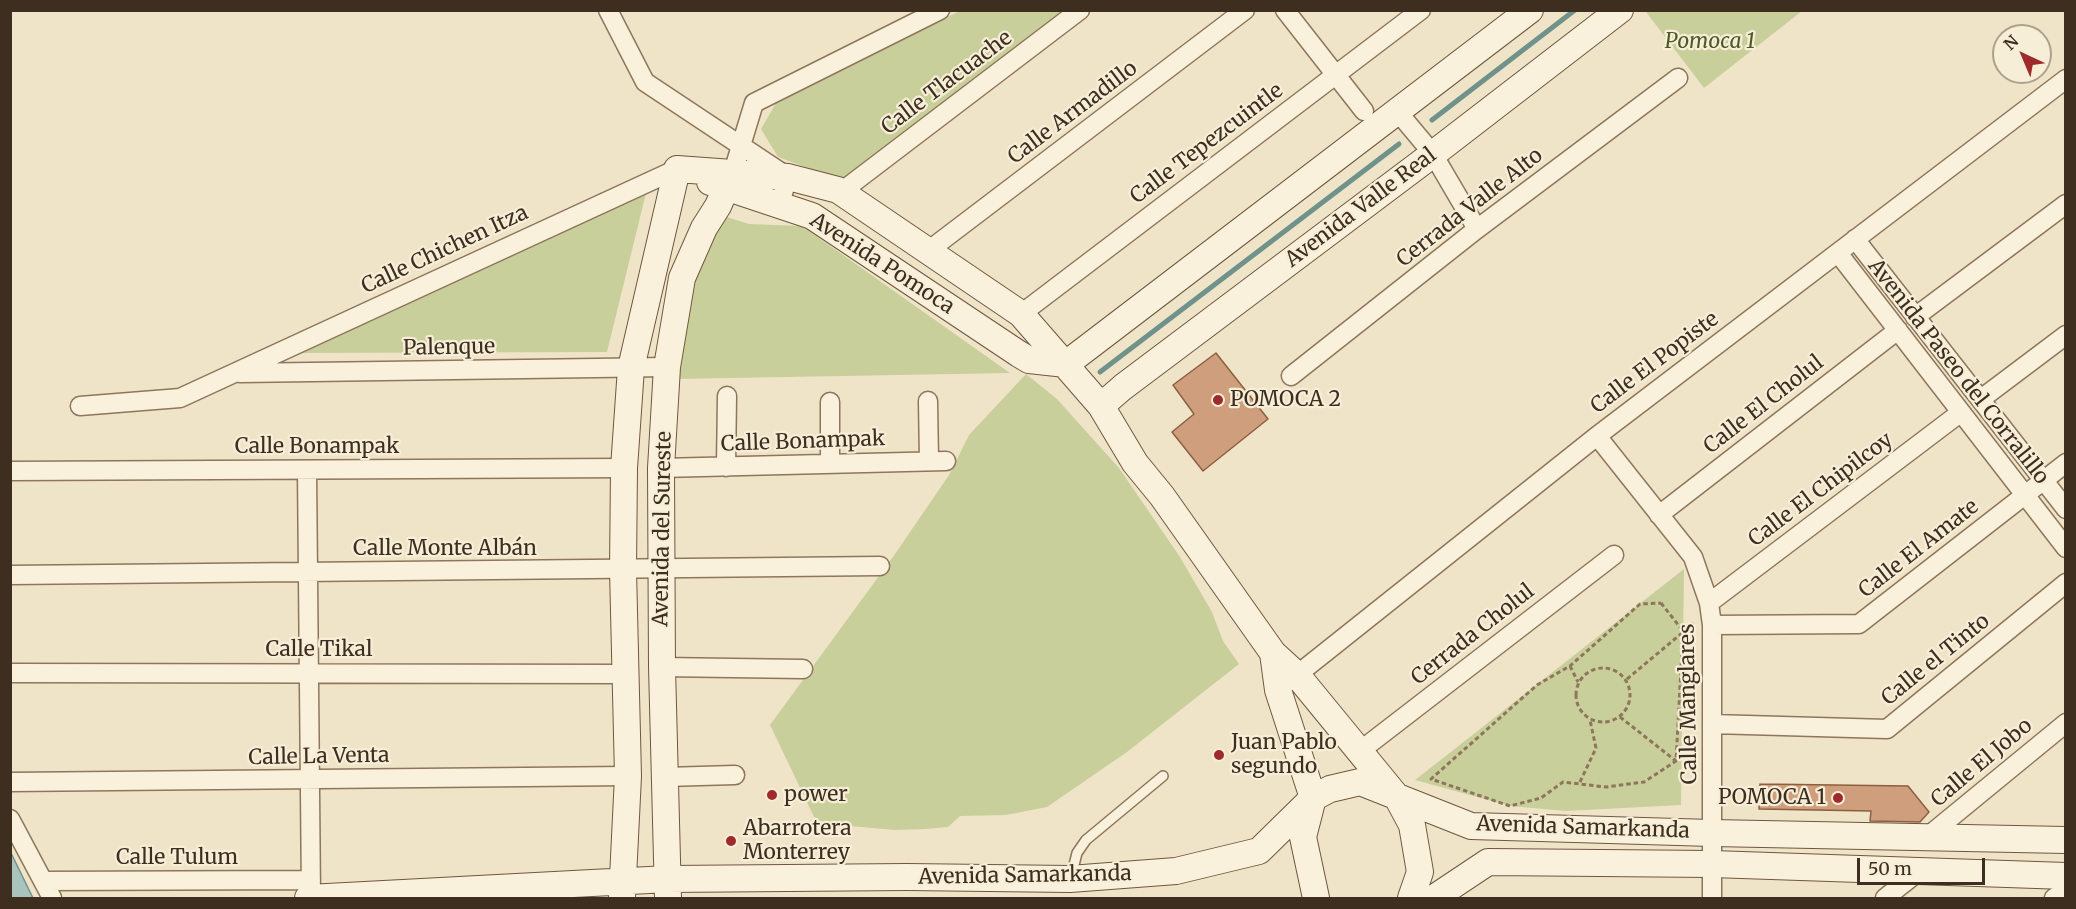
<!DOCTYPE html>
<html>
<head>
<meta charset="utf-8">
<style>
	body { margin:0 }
	#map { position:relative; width:2076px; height:909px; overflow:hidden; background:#f0e4c8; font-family:Merriweather,serif }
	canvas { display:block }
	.frame { position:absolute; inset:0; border:12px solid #3d2e20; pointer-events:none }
	.north { position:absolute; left:1992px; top:24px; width:60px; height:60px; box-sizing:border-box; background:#f7eed8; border:2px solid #ada18e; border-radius:50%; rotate:316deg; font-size:16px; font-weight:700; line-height:24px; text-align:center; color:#3d2e20 }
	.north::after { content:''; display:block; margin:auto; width:21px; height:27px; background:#9e2a2b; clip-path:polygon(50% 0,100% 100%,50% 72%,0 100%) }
	.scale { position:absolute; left:1857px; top:858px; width:128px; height:27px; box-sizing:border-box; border:3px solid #3d2e20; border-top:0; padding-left:8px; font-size:18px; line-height:21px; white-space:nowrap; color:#3d2e20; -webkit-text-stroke:4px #f7eed8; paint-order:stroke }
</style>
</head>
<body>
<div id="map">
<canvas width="2076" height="909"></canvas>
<div class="frame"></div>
<div class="north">N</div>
<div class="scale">50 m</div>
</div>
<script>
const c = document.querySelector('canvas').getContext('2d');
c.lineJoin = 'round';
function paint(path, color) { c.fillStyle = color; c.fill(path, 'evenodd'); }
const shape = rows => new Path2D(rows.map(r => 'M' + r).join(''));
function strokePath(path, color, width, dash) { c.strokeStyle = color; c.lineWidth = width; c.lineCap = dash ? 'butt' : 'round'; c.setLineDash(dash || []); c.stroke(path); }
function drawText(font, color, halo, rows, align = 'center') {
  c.font = font + ' Merriweather,serif'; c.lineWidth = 4.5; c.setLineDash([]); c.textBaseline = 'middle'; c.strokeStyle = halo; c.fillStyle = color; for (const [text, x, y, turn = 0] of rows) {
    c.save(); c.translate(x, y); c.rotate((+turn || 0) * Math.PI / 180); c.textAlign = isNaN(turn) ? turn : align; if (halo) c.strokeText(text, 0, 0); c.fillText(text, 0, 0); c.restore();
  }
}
const green = shape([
	[960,11,1066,11,842,181,778,157,761,129,780,96],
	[1648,11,1648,10,1802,11,1704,88,1646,12],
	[647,189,607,352,297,353],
	[717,214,749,224,802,226,1010,373,677,379,684,279],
	[1026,374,1057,399,1119,468,1180,557,1212,612,1223,641,1239,664,1127,752,1047,807,1006,815,960,816,948,827,926,829,895,830,817,823,770,725,895,554,949,475,969,435],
	[1684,569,1681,805,1566,811,1510,806,1415,780]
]);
const water = shape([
	[10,853,11,853,33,898,11,898,10,853]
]);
const stream = shape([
	[1432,120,1575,10],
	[1100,372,1399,144]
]);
const building = shape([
	[1216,353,1268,419,1203,471,1172,432,1194,414,1173,385,1216,353],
	[1760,784,1908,786,1929,812,1920,822,1870,821,1871,811,1759,809,1760,784]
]);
const path = shape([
	[1661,603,1683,631,1676,761,1644,782,1606,787,1563,782,1541,798,1510,806,1431,779,1537,685,1570,666,1640,604,1661,603],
	[1570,666,1578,682],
	'1576 695a27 27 0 1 1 54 0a27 27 0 1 1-54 0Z',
	[1627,679,1694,623],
	[1620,717,1676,761],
	[1580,782,1596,748,1590,720]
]);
const lane = shape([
	[1071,877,1077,853,1086,840,1163,776]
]);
const street = shape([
	[608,10,645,82,788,177,779,206],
	[1285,10,1364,111],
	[1397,111,1433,154,1477,229],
	[733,172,754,103,940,10],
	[841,192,1080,10],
	[1855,239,2066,509],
	[928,251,1245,10],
	[1838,253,2066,548],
	[1021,314,1421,10],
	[1915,317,2066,204],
	[240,373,667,367],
	[1291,376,1477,229,1678,78],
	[1981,399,2066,335],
	[928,401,929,461],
	[80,406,180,398,677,169],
	[1597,436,1693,557,1709,603,1712,625,1712,898],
	[830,463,830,402],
	[726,467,727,396],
	[661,468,946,461],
	[307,470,311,898],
	[10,471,624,468],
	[1659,515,1898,330],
	[10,575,880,566],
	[1709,603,1960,413],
	[1712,625,1859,624,2066,463],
	[662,667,803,669],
	[10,673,627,674],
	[1288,682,1597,436,2066,79],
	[1712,724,1887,729,2066,583],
	[1360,751,1614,555],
	[665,777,735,775],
	[10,782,628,776],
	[10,819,52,898],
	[1927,837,2066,723],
	[43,881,311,880],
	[1885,898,1918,872],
	[2054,898,2066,890]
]);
const secondary = shape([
	[677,169,788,177,838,190,1021,314,1101,406,1135,463,1162,496,1273,653,1297,675,1397,797,1412,825,1420,872,1411,898],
	[710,182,812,216,1019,354,1029,360,1066,364],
	[1066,364,1530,10],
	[1101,406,1123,387,1433,154,1620,10],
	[1273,653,1278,690,1313,798,1303,837,1316,898],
	[308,898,668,879,907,877,1070,879,1176,871,1259,851,1313,798,1330,789,1360,782,1471,826,1712,833,2066,840],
	[622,898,628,776,623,570,624,468,631,368,677,169],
	[668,898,662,667,661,468,667,367,682,278,704,228,718,206,733,172],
	[1434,898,1488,862,1712,864,2066,876]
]);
const markers = [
	[1218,400,6,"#9e2a2b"],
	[1219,755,6,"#9e2a2b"],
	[772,795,6,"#9e2a2b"],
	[1838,798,6,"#9e2a2b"],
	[731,841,6,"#9e2a2b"]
];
const parkNames = [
	["Pomoca 1",1710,42]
];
const streetNames = [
	["Calle Tlacuache",947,83,-37],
	["Calle Armadillo",1073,113,-37],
	["Calle Tepezcuintle",1207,144,-37],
	["Avenida Valle Real",1361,208,-37],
	["Cerrada Valle Alto",1470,208,-38],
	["Calle Chichen Itza",445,250,-25],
	["Avenida Pomoca",882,264,33],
	["Palenque",449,348,-1],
	["Calle El Popiste",1655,363,-37],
	["Avenida Paseo del Corralillo",1958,372,52],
	["Calle El Cholul",1764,405,-38],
	["Calle Bonampak",803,442,-2],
	["Calle Bonampak",317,447],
	["Calle El Chipilcoy",1821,490,-37],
	["Avenida del Sureste",663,529,-89],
	["Calle Monte Albán",445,549],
	["Calle El Amate",1919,549,-38],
	["Cerrada Cholul",1473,635,-38],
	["Calle Tikal",319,650],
	["Calle el Tinto",1936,660,-39],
	["Calle Manglares",1689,704,-91],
	["Calle La Venta",319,757,-1],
	["Calle El Jobo",1982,763,-40],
	["Avenida Samarkanda",1583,828,2],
	["Calle Tulum",177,858],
	["Avenida Samarkanda",1025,876,-1]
];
const poiNames = [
	["POMOCA 2",1230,400],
	["Juan Pablo",1231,743],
	["segundo",1231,767],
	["power",784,795],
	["POMOCA 1",1826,798,"right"],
	["Abarrotera",743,829],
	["Monterrey",743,853]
];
paint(green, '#c9cf9b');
paint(water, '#a9c4bc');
strokePath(water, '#6f938a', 1.5);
strokePath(stream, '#6f938a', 5);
paint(building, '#cf9f7d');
strokePath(building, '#8d5f41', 1.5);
strokePath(lane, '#8d765c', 12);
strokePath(street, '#8d765c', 21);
strokePath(secondary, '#6f573f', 28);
strokePath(path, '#8d765c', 3, [4.5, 3]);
strokePath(lane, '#faf1dc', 9);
strokePath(street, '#faf1dc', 18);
strokePath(secondary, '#faf1dc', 26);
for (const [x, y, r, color] of markers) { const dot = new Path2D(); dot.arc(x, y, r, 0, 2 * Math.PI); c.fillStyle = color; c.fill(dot); strokePath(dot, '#f7eed8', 2); }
drawText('italic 21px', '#4d5a26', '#f7eed8', parkNames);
drawText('21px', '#3d2e20', '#f7eed8', streetNames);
drawText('21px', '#3d2e20', '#f7eed8', poiNames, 'left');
</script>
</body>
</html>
